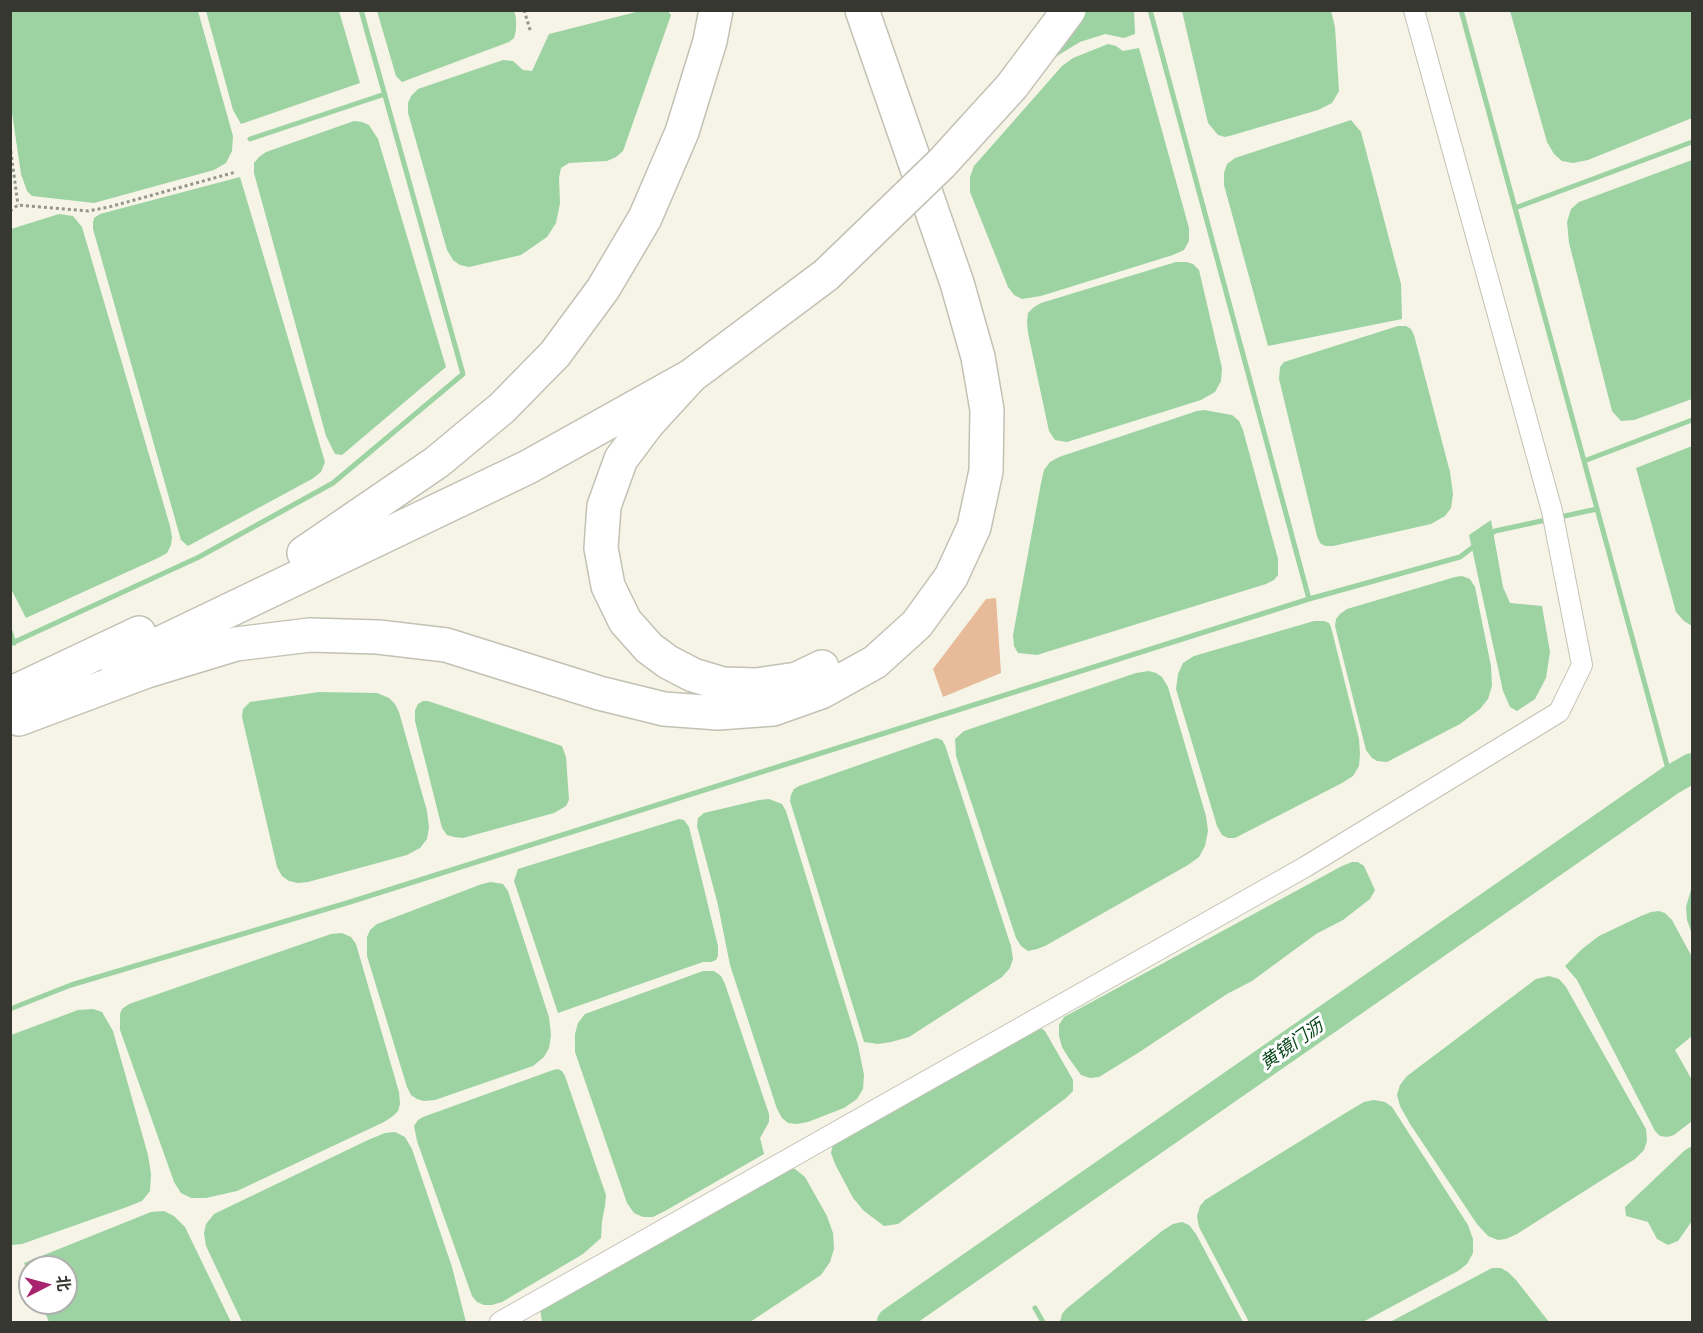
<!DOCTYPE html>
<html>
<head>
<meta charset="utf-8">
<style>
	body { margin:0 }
	#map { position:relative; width:1703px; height:1333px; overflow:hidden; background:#f5f4e6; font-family:"IBM Plex Sans","Noto Sans SC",sans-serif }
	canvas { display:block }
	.frame { position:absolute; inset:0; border:12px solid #373731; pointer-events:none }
	.north { position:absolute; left:18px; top:1255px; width:60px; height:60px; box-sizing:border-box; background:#fff; border:2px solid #afafad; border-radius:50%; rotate:84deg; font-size:16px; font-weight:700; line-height:24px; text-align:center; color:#373731 }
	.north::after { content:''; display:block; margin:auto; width:21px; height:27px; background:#a8246e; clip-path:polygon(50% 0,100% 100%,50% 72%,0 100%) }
</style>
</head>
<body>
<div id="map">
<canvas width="1703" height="1333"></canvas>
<div class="frame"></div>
<div class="north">北</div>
</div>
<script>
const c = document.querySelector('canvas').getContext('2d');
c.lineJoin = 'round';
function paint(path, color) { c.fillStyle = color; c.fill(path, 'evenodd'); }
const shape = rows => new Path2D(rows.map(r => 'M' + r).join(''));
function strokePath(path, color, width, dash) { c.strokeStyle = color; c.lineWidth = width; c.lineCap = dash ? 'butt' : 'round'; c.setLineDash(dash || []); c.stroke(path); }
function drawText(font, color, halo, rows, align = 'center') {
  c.font = font + ' "IBM Plex Sans","Noto Sans SC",sans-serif'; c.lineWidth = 6; c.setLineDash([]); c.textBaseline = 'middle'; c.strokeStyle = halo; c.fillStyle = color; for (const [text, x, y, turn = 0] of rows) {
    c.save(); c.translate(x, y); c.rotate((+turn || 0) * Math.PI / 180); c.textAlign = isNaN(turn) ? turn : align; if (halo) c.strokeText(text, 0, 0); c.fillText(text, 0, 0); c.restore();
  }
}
const green = shape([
	[996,598,1001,673,943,697,933,669,986,599]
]);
const water = shape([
	[10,11,198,11,233,136,232,151,226,163,214,170,94,203,32,196,27,191,21,174,11,106],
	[206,11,339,11,360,83,241,124,233,110],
	[377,11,514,11,516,18,516,30,514,38,509,42,402,82,396,76],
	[640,11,668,11,671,15,623,151,616,157,607,161,569,163,561,168,559,178,560,203,556,223,547,237,521,255,469,267,460,265,453,260,447,250,408,113,408,103,411,96,418,89,503,60,513,61,523,70,532,71,549,34],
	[1064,11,1134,11,1135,34,1124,38,1105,34,1080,42,1052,59],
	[1182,11,1331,11,1335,27,1339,91,1332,103,1318,110,1233,135,1225,137,1218,135,1208,123],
	[1510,11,1692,11,1692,118,1588,160,1573,163,1562,161,1554,154,1547,142],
	[1108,44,1116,46,1123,51,1139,48,1189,228,1189,241,1184,250,1173,255,1041,296,1022,299,1014,295,1008,287,970,192,970,177,974,166,1062,66,1073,58],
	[1351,120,1361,132,1401,284,1402,319,1268,346,1224,185,1224,173,1227,164,1235,158],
	[354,121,362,122,369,125,378,139,446,367,342,455,335,454,326,436,254,173,254,163,259,157,266,152],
	[1692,160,1692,399,1634,420,1621,421,1612,411,1569,243,1567,222,1571,209,1579,202],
	[240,177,325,462,321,472,312,479,188,546,181,540,93,229,93,223,94,218,100,214],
	[59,214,73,216,82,227,170,526,172,537,171,545,167,553,158,558,26,618,10,587,11,229],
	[1176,262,1186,262,1193,264,1199,270,1222,368,1221,381,1215,392,1201,400,1067,442,1055,440,1049,431,1028,333,1027,322,1028,313,1034,307,1041,303],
	[1398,326,1406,326,1411,329,1414,335,1450,472,1453,494,1451,508,1445,516,1431,524,1333,546,1325,546,1320,543,1317,536,1279,379,1280,367,1284,362],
	[1204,410,1232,415,1239,421,1243,430,1278,559,1278,575,1274,580,1266,584,1037,655,1018,653,1014,646,1013,635,1041,483,1044,470,1050,462,1059,457,1197,411],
	[1692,446,1692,626,1684,621,1676,612,1636,468],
	[1491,520,1503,587,1510,603,1542,606,1550,652,1546,678,1535,699,1517,711,1510,707,1503,691,1469,535],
	[1462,576,1470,579,1475,587,1491,666,1492,686,1488,699,1480,709,1460,724,1387,762,1377,761,1372,758,1366,750,1335,626,1336,619,1340,614,1347,609,1455,577],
	[1314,621,1324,621,1329,623,1331,627,1359,739,1360,754,1359,766,1353,776,1342,783,1235,838,1228,838,1222,835,1217,826,1176,689,1178,674,1183,663,1194,656],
	[1149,671,1156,673,1162,677,1168,687,1206,816,1208,831,1205,846,1199,857,1188,865,1045,946,1037,949,1028,951,1021,946,1016,938,956,756,955,739,964,731,1136,673],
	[319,692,377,693,389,698,395,704,399,712,427,811,429,827,427,839,420,848,407,855,308,882,298,883,289,881,282,876,277,867,242,717,243,709,250,702],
	[423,701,428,701,562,746,566,757,569,800,566,806,554,813,463,838,454,837,447,835,442,828,415,721,415,710,418,704],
	[936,738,942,740,945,745,1011,946,1013,959,1010,968,1002,977,909,1037,891,1042,878,1044,864,1042,790,801,791,795,794,789,799,786],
	[769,799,782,804,786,811,858,1045,864,1075,863,1089,857,1099,844,1108,808,1122,797,1124,788,1123,782,1118,777,1109,730,965,718,905,697,826,698,818,704,813,759,800],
	[679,819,684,820,689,827,718,946,718,956,716,960,711,962,703,962,558,1013,514,881,518,869],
	[1352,862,1358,862,1364,866,1375,890,1370,899,1343,920,1316,934,1252,981,1227,994,1138,1053,1099,1077,1090,1078,1081,1075,1068,1057,1062,1047,1059,1036,1059,1025,1064,1017,1342,866],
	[491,882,503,884,508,891,549,1017,551,1035,549,1048,544,1057,533,1066,435,1100,424,1101,417,1099,411,1095,407,1087,367,956,367,937,370,930,377,924,482,884],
	[1692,886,1692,934,1687,920,1686,907],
	[1659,911,1665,913,1672,920,1692,957,1692,1036,1675,1050,1692,1080,1692,1121,1674,1135,1667,1137,1660,1136,1655,1131,1577,980,1565,966,1582,949,1599,936,1641,916,1651,912],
	[342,933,351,937,356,944,399,1092,400,1104,398,1111,393,1116,384,1122,237,1191,206,1198,191,1198,181,1193,174,1182,120,1030,120,1014,122,1009,129,1004,331,934],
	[703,971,714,971,721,976,725,984,769,1114,769,1122,760,1138,764,1154,665,1211,653,1217,643,1217,634,1213,627,1203,575,1052,575,1034,578,1023,585,1014],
	[1549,976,1559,979,1566,987,1646,1129,1647,1141,1644,1150,1635,1159,1517,1234,1506,1239,1498,1240,1488,1236,1477,1224,1410,1124,1400,1106,1397,1095,1400,1085,1407,1076,1536,979],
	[93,1009,102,1012,113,1031,148,1155,151,1174,150,1191,142,1201,127,1207,22,1244,11,1245,11,1035,78,1010],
	[1040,1027,1045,1031,1073,1080,1073,1091,1066,1098,898,1224,884,1226,864,1211,853,1198,835,1164,831,1153,833,1144],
	[558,1069,562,1071,565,1076,606,1195,605,1206,602,1221,601,1238,583,1254,502,1302,492,1305,484,1305,477,1302,472,1296,417,1141,414,1126,418,1120,423,1117,553,1070],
	[1374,1100,1385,1102,1392,1107,1468,1225,1473,1239,1473,1253,1467,1264,1458,1271,1363,1322,1249,1322,1199,1227,1197,1216,1200,1206,1205,1200,1352,1109,1364,1102],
	[395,1132,405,1137,412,1149,452,1267,466,1322,242,1322,206,1246,204,1233,206,1224,214,1214,368,1140,385,1133],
	[1692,1146,1692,1221,1678,1241,1668,1245,1657,1239,1648,1222,1626,1216,1625,1207,1685,1150],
	[787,1167,795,1169,805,1177,827,1216,833,1233,834,1249,830,1262,821,1275,750,1322,542,1322,540,1309],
	[164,1211,174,1216,185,1227,231,1322,49,1322,41,1303,66,1303,66,1267,30,1267,30,1277,24,1263,151,1212],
	[1182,1222,1189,1225,1196,1234,1243,1322,1060,1322,1062,1314,1066,1309,1162,1231,1173,1224],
	[1492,1268,1501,1268,1508,1272,1516,1280,1549,1322,1390,1322]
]);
const stream = shape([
	[1150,10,1309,599],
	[1461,10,1671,780],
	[250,139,385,94],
	[1515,208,1692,142],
	[1584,461,1692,420],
	[1487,537,1495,531,1597,509],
	[10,631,14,643],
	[10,644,199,557,333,483,463,374,361,10],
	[10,1009,71,985,350,902,1309,599,1460,557,1477,544],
	[1035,1308,1043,1322]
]);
const river = shape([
	[892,1322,1671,780,1692,768]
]);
const path = shape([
	[524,10,531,33],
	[10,145,18,205],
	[10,211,18,205,88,211,109,207,236,172]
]);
const minor = shape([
	[500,1322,1305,867,1559,712,1582,665,1552,511,1414,10]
]);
const motorway = shape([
	[691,376,648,423,621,459,604,506,601,548,608,586,625,621,649,648,668,662,693,675,723,684,756,685,797,679,822,667],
	[304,553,437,462,502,408,555,354,603,289,645,218,682,132,710,41,716,10],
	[117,664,528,467,691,376,826,275],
	[10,694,139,633],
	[19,719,147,671,236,644,310,635,378,637,446,645,599,693,664,709,718,713,773,709,821,692,875,662,917,624,951,577,974,527,986,471,987,410,978,357,957,283,862,10]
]);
const motorwayBridge = shape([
	[826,275,942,163,1012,86,1069,10]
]);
const waterNames = [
	["黄镜门沥",1292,1045,-35]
];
paint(green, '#e7bb9a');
paint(water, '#9dd3a3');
strokePath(stream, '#9dd3a3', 5);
strokePath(river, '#9dd3a3', 30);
strokePath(minor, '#c2c1b4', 22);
strokePath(motorway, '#c2c1b4', 36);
strokePath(path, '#96958b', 3, [3, 3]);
strokePath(minor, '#fff', 20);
strokePath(motorway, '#fff', 33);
strokePath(motorwayBridge, '#c2c1b4', 36, []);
strokePath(motorwayBridge, '#fff', 33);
drawText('italic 18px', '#08461a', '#fff', waterNames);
</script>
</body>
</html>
